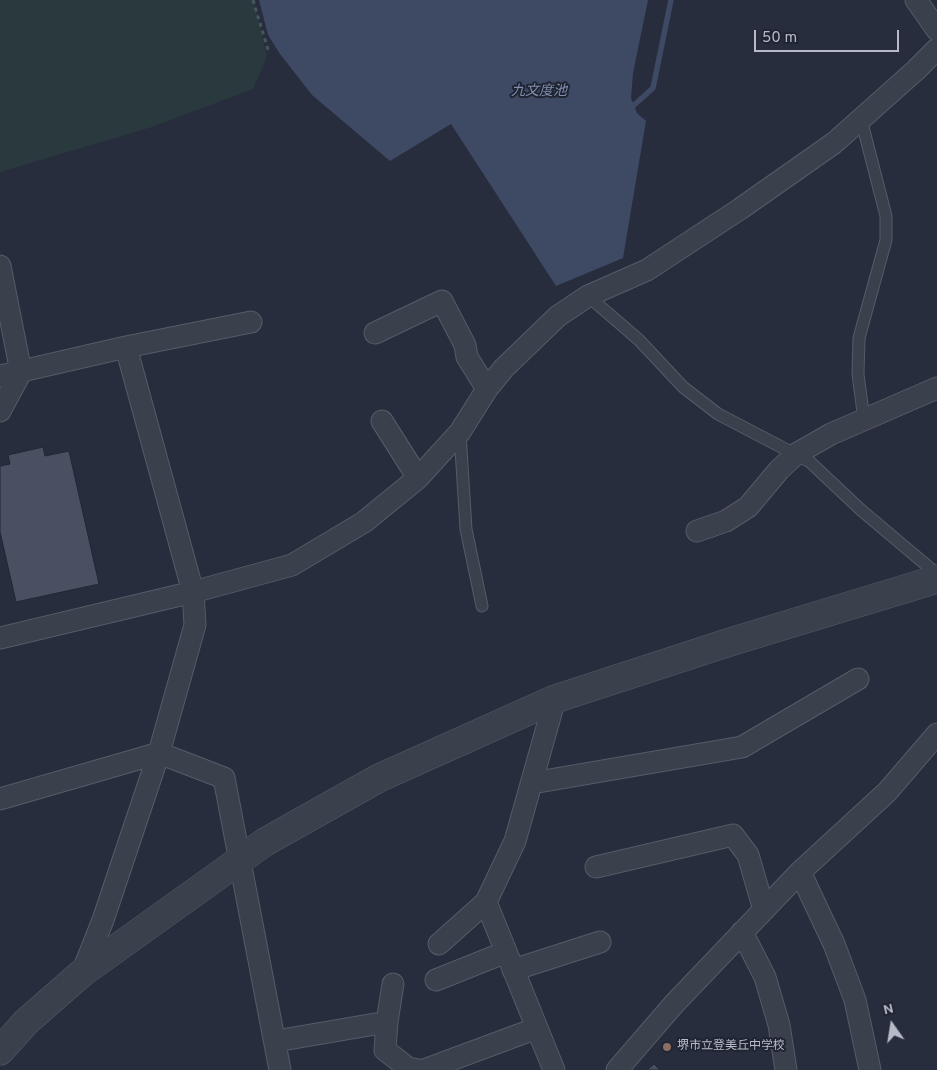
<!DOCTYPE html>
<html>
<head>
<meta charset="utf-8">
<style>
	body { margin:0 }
	#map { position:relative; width:937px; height:1070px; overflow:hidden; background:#272d3d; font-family:Overpass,sans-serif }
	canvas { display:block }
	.north { position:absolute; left:867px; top:1000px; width:50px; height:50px; -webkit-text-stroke:4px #202533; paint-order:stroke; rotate:347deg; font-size:14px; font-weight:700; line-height:20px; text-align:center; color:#b7bbc8 }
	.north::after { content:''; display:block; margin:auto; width:18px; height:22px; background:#b7bbc8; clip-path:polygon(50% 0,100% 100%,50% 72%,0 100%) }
	.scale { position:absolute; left:754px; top:30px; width:145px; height:22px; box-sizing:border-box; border:2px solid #b7bbc8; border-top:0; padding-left:6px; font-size:15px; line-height:18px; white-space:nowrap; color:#b7bbc8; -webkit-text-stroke:4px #202533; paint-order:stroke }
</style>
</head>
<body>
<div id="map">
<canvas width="937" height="1070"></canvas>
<div class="north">N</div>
<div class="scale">50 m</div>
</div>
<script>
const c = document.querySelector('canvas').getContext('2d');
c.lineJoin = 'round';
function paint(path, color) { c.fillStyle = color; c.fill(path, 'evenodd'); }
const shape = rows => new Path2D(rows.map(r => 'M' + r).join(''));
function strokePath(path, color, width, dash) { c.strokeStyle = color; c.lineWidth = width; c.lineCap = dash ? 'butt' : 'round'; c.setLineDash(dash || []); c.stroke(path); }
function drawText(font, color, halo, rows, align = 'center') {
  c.font = font + ' Overpass,"Noto Sans JP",sans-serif'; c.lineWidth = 4; c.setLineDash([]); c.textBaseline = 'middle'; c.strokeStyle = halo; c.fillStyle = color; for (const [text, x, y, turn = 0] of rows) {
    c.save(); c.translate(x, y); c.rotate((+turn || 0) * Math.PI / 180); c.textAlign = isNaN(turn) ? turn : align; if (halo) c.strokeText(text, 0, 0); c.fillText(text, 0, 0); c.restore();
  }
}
const green = shape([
	[0,0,254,0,267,57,253,89,152,127,0,172]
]);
const water = shape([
	[259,0,648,0,633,73,631,98,637,113,646,121,623,258,556,286,451,124,390,161,312,95,280,54,268,35]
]);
const stream = shape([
	[633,106,653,88,671,0]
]);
const building = shape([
	[43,447,45,456,69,451,99,584,16,602,0,532,0,466,10,464,8,455,43,447],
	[654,1064,660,1070,647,1070,654,1064]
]);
const path = shape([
	[253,0,269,53]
]);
const service = shape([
	[861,119,886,216,886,240,859,338,858,374,864,420],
	[588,296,639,340,683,387,718,414,810,462,861,510,937,574],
	[460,433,466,529,482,606]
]);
const minor = shape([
	[916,0,937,30],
	[0,266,21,372,0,411],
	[375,333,442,301,465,345,467,357,487,389],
	[0,376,126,347,251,322],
	[382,421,418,478],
	[697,531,726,521,748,507,779,470,796,454,831,434,937,388],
	[0,638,193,592,292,565,364,522,418,478,460,432,487,389,504,368,558,316,588,296,647,270,740,209,834,143,916,70,937,49],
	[532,783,742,747,858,679],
	[0,799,159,753,224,778,280,1070],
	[596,867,733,835,748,855,764,910],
	[800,872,834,944,855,1000,870,1070],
	[742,932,765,977,779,1025,786,1070],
	[439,944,486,902],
	[513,970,600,942],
	[82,973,103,920,159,753,195,625,193,592,126,347],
	[436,980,506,952],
	[393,984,387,1022,385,1050,408,1068,419,1070],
	[276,1041,387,1022],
	[424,1070,537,1028],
	[554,1070,486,902,515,841,555,699],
	[617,1070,674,1004,800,872,887,792,937,734]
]);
const tertiary = shape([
	[0,1051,26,1022,82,973,265,842,379,778,555,699,730,642,937,579]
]);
const markers = [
	[667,1047,5,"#8d6e63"]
];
const poiNames = [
	["堺市立登美丘中学校",677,1047]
];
const waterNames = [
	["九文度池",539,92]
];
paint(green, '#29393e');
paint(water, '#3e4964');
strokePath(stream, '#3e4964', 5.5);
paint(building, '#495061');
strokePath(building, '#222735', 1);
strokePath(service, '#565b68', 13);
strokePath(minor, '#565b68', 23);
strokePath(tertiary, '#565b68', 29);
strokePath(path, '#47565b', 3, [4, 4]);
strokePath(service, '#3b404d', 11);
strokePath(minor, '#3b404d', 21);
strokePath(tertiary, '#3b404d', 28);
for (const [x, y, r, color] of markers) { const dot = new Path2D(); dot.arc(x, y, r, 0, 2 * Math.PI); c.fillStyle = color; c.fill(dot); strokePath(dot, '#202533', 2); }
drawText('12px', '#b7bbc8', '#202533', poiNames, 'left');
drawText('italic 14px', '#818ead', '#202533', waterNames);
</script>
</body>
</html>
